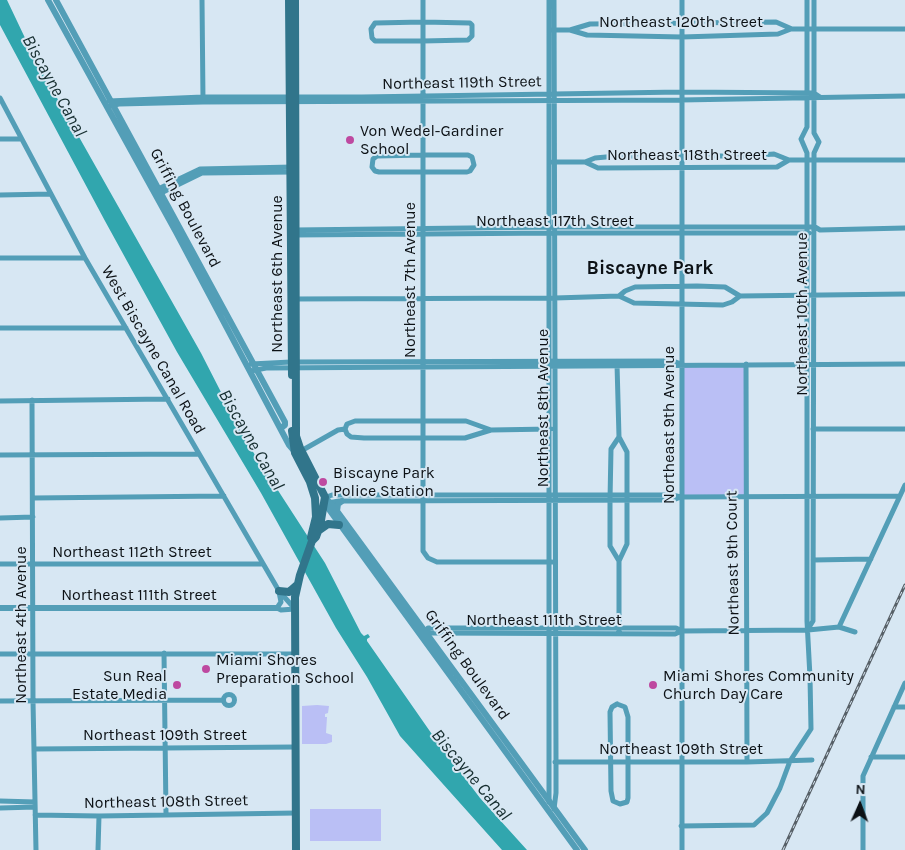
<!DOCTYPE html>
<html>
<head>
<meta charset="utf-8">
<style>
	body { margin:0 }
	#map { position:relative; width:905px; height:850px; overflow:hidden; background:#d7e7f3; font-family:Karla,sans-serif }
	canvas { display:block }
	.north { position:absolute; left:835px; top:780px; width:50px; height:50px; -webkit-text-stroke:4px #d7e7f3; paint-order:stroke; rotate:2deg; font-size:14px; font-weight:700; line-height:20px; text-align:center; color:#0c1115 }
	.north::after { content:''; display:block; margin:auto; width:18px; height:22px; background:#0c1115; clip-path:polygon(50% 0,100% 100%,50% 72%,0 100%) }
</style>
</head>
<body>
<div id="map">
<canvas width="905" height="850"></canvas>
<div class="north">N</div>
</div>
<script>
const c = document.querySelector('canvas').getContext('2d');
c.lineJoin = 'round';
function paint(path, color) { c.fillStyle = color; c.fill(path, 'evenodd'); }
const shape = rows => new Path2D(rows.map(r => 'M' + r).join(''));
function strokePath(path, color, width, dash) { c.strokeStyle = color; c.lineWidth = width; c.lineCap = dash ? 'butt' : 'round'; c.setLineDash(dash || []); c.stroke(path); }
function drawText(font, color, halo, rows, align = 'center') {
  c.font = font + ' Karla,sans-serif'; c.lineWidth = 4; c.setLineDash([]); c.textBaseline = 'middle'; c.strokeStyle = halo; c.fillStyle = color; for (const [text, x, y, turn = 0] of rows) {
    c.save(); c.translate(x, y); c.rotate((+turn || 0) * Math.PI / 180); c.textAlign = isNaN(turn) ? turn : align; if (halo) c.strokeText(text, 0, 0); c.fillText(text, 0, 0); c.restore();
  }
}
const green = shape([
	[682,364,746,364,745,496,681,497],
	[317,705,329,706,328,713,325,714,325,717,327,717,326,733,332,735,332,742,326,744,302,744,302,706],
	[310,809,381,809,381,841,310,841]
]);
const water = shape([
	[0,0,7,0,35,59,201,353,246,441,325,563,361,633,364,636,368,634,370,637,367,639,367,641,436,740,480,798,527,850,502,850,400,736,367,677,336,628,261,493,177,352,105,221,0,25]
]);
const minor = shape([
	[202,0,203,99],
	[423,0,423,551,428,558,437,562,552,562],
	[549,0,549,802],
	[682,0,682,850],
	[423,22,470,23,472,25,472,36,468,40,423,41,375,41,372,38,371,29,375,23,423,22],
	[551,30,570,30,587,35,682,37,778,34,791,29],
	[570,30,590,24,776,22,792,29,905,29],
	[0,98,85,258,279,591,295,609],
	[109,101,203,97,362,97,681,92,814,93,820,97],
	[110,106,119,104,203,102,681,100,905,96],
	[0,139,21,139],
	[423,155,468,155,472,157,474,165,470,171,467,172,379,172,375,171,372,167,373,159,377,156,423,155],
	[552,162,585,162,595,158,617,156,748,156,774,154,789,160,905,160],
	[585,162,598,168,777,167,789,160],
	[156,190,200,169,293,167],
	[159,194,202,173,293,172],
	[0,195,51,194],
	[294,230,555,227,815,227,820,230,905,228],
	[293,235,555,233,809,233],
	[0,258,85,258],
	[619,296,625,291,635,287,697,286,725,287,740,296,905,294],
	[293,299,555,298,619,296,634,303,723,305,732,302,740,296],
	[0,328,126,328],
	[251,364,291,362,673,361,681,364],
	[617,364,619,437,627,452,627,544,619,561,619,634],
	[746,364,747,762],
	[251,371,266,368,905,364],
	[32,400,33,701,36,850],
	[0,401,168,399],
	[345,429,347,434,351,437,364,438,465,438,491,430,551,429],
	[813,429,905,429],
	[301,451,338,430,345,429,347,424,355,421,466,421,491,430],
	[0,455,199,454],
	[33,498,224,496],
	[324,498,332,495,672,495,681,497,900,496],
	[328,503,339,501,673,500,681,497],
	[0,518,33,517],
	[813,560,871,559],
	[619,561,610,546,610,500,611,449,619,437],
	[0,564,263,564],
	[279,592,281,602,277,608,281,610,295,609],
	[839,627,905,485],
	[808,629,813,621,814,161,814,153,819,142,814,133,814,0],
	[425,631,430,633,675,634,682,631,808,630,839,627,855,632],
	[425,631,428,628,676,628,682,631],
	[164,653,166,814],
	[0,654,295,654],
	[810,677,841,678],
	'223.5 700a5.5 5.5 0 1 1 11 0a5.5 5.5 0 1 1-11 0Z',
	[0,701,223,700],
	[617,704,625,707,628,717,628,798,627,802,620,804,613,801,611,791,610,712,612,707,617,704],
	[894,707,905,707],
	[34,749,295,747],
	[871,757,905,757],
	[555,762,747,762,812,760],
	[0,801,35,802],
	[0,808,35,807],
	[554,809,556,793,556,762,554,0],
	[35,815,99,816,296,813],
	[681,826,754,825,767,813,780,788,790,761,811,729,810,677,807,621,807,153,801,139,807,127,807,0],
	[98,850,99,816],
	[863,850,863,776,905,683]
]);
const tertiary = shape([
	[48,0,176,232,289,445,295,452],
	[56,0,285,422,285,425,281,428],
	[325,497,337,511,585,850],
	[325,504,577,850],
	[337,511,338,504,342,501],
	[0,608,277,608]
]);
const secondary = shape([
	[289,0,292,375],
	[295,0,296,436,300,448,325,497,320,526,316,537,312,541,300,575,295,597,296,850],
	[292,431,295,453,310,482,315,498,316,517,311,537],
	[318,531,328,524,339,525],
	[279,591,289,592,297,585]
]);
const rail = shape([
	[783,850,905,585]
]);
const markers = [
	[350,140,5,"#be49a0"],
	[323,482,5,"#be49a0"],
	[206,669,5,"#be49a0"],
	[177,685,5,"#be49a0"],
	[653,685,5,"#be49a0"]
];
const streetNames = [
	["Northeast 120th Street",681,22],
	["Northeast 119th Street",462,83,-1],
	["Northeast 118th Street",687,155],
	["Griffing Boulevard",185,208,62],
	["Northeast 117th Street",555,221],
	["Northeast 6th Avenue",277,274,-90],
	["Northeast 7th Avenue",410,280,-90],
	["Northeast 10th Avenue",802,314,-90],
	["West Biscayne Canal Road",153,350,60],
	["Northeast 8th Avenue",543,408,-90],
	["Northeast 9th Avenue",669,425,-90],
	["Northeast 112th Street",132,552],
	["Northeast 9th Court",733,563,-91],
	["Northeast 111th Street",139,595],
	["Northeast 111th Street",544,620],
	["Northeast 4th Avenue",21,625,-90],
	["Griffing Boulevard",467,665,54],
	["Northeast 109th Street",165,735],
	["Northeast 109th Street",681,749],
	["Northeast 108th Street",166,802,-1]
];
const poiNames = [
	["Von Wedel-Gardiner",360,131],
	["School",360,149],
	["Biscayne Park",333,473],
	["Police Station",333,491],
	["Miami Shores",216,660],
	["Preparation School",216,678],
	["Sun Real",167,676,"right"],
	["Estate Media",167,694,"right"],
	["Miami Shores Community",663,676],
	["Church Day Care",663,694]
];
const waterNames = [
	["Biscayne Canal",54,86,61],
	["Biscayne Canal",251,440,60],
	["Biscayne Canal",471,775,50]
];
const quarterNames = [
	["Biscayne Park",650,269]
];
paint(green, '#babff5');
paint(water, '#31a6ae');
strokePath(minor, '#539eb7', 5);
strokePath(tertiary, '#539eb7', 6);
strokePath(secondary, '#31758b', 8);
strokePath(rail, '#576067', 3);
strokePath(rail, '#d7e7f3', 1, [4]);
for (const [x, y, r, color] of markers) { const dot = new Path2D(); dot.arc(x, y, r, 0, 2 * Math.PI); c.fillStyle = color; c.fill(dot); strokePath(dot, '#d7e7f3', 2); }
drawText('16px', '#0c1115', '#d7e7f3', streetNames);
drawText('16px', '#0c1115', '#d7e7f3', poiNames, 'left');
drawText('italic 18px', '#152d2f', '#d7e7f3', waterNames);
drawText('bold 19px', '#0c1115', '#d7e7f3', quarterNames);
</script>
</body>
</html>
